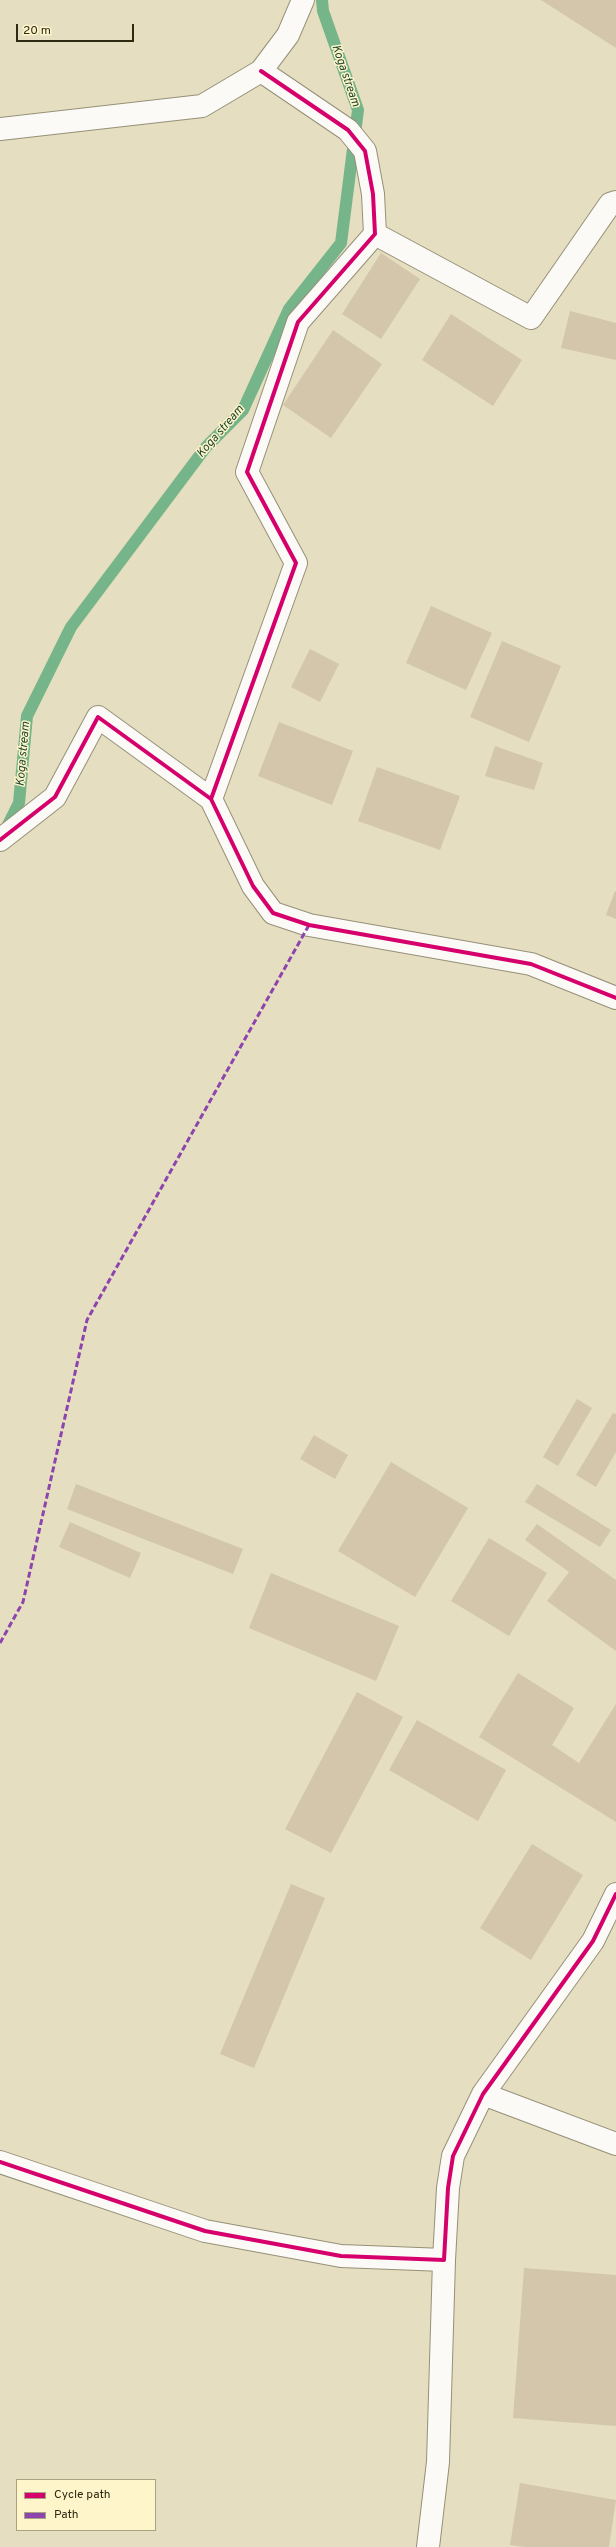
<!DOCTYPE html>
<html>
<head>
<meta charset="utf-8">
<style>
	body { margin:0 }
	#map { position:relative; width:616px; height:2547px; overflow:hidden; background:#e5dec0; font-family:Overpass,sans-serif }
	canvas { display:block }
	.legend { position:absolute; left:16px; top:2479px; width:140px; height:52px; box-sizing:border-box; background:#fef5ca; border:1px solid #aaa381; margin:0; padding:5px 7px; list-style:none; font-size:12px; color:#2d2913 }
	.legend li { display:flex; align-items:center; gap:8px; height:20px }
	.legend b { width:20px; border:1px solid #aaa381 }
	.scale { position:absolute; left:16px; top:24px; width:118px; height:18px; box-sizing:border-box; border:2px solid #2d2913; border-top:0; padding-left:5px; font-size:12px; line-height:14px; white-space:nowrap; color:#2d2913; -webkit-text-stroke:3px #fef5ca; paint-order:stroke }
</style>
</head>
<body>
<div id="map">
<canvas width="616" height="2547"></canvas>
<ul class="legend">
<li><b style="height:5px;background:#d6006c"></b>Cycle path</li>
<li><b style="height:5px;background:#8e44ad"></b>Path</li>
</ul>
<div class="scale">20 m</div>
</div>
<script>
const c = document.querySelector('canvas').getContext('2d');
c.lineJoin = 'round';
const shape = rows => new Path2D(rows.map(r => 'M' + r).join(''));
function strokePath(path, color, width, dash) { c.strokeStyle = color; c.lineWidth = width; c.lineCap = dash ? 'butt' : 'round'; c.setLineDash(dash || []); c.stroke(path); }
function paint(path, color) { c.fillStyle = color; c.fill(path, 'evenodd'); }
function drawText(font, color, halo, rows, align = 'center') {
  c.font = font + ' Overpass,sans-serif'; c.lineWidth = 3; c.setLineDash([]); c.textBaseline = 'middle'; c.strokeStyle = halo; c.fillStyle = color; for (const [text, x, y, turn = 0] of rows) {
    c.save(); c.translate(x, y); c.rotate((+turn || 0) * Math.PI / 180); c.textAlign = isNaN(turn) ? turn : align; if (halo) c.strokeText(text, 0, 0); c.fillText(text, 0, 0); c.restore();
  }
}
const stream = shape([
	[5,831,19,803,27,716,71,627,206,447,243,410,289,309,341,243,358,110,323,11,322,0]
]);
const building = shape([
	[541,0,616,0,616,48],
	[381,253,420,279,381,339,342,314],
	[570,311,616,323,616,360,561,348],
	[451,314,522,360,493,406,422,360],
	[333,330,382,364,331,438,283,405],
	[431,606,492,633,466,690,406,663],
	[502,641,561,666,529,742,470,717],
	[310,649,339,664,320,702,291,687],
	[279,722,353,751,332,805,258,776],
	[495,746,543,763,534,790,485,776],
	[377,767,460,796,440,850,358,821],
	[615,891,616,892,616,919,606,915],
	[577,1399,592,1408,558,1466,543,1457],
	[613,1413,616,1414,616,1452,596,1487,576,1475],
	[314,1435,348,1455,335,1479,300,1459],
	[391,1462,468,1508,415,1597,338,1551],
	[76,1484,243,1549,233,1574,67,1509],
	[537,1484,611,1530,600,1547,525,1502],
	[70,1522,141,1553,130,1578,59,1547],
	[537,1524,616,1580,616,1651,547,1601,569,1572,525,1540],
	[489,1538,547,1573,509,1636,451,1601],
	[271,1573,399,1626,376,1681,249,1628],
	[518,1673,574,1708,552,1745,579,1763,616,1704,616,1822,479,1737],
	[357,1692,403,1717,331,1853,285,1829],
	[417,1720,506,1770,478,1821,389,1770],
	[532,1844,583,1875,531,1960,480,1928],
	[291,1884,325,1898,254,2068,220,2054],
	[524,2268,616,2275,616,2426,513,2418],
	[520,2483,616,2500,609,2547,524,2547,510,2545]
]);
const service = shape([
	[428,2547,438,2462,444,2260]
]);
const minor = shape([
	[0,129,202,106,261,71,288,35,303,0],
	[375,234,531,318,610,204,616,202],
	[211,799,296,563,247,472,298,322,375,234,373,194,365,151,348,130,261,71],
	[0,840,55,797,98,717,211,799,253,886,273,913,309,925,531,964,616,998],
	[483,2094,616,2144],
	[0,2162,205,2231,341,2256,444,2260,448,2188,453,2156,483,2094,593,1941,616,1894]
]);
const quiet = shape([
	[0,1643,23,1602,87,1320,309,925]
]);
const cycleway = shape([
	[211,799,296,563,247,472,298,322,375,234,373,194,365,151,348,130,261,71],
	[0,840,55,797,98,717,211,799,253,886,273,913,309,925,531,964,616,998],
	[0,2162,205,2231,341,2256,444,2260,448,2188,453,2156,483,2094,593,1941,616,1894]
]);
const waterNames = [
	["Koga stream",345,76,71],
	["Koga stream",221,432,-49],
	["Koga stream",24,754,-85]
];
strokePath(stream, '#76b489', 12);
paint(building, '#d3c6aa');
strokePath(service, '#969079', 24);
strokePath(minor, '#969079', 24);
strokePath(service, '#fbfaf6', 22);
strokePath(minor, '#fbfaf6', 22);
strokePath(quiet, '#8e44ad', 3, [6, 3]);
strokePath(cycleway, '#d6006c', 4);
drawText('italic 12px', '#1f4630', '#fef5ca', waterNames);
</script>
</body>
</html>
